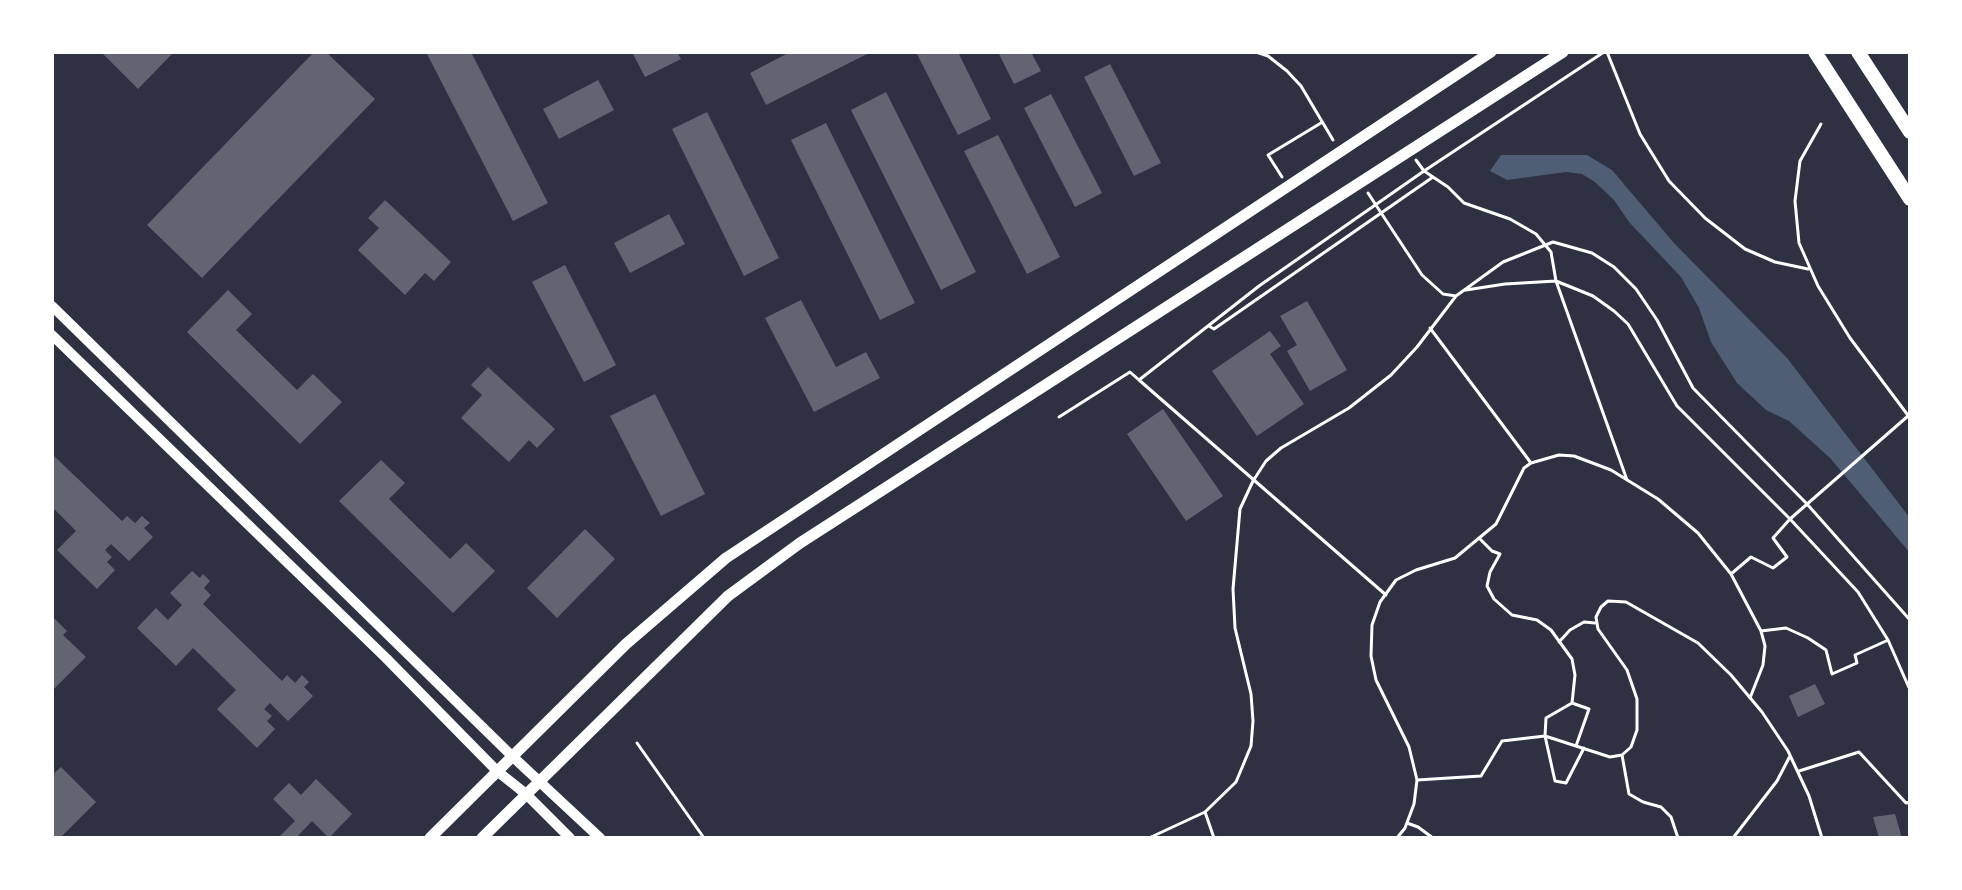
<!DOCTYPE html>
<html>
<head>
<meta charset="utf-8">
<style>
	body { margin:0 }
	#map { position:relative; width:1962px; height:890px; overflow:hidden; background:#2d3142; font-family:Lato,sans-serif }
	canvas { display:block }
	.frame { position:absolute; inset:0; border:54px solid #fff; pointer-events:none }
</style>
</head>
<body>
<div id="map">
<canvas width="1962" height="890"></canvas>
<div class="frame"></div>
</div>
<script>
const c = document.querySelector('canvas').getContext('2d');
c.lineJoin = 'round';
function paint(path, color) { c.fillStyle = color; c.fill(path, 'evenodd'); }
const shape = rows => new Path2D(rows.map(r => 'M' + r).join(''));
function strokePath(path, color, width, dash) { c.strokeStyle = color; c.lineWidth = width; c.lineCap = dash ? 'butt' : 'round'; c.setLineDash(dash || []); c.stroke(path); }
const water = shape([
	[1501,155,1587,155,1612,170,1674,243,1787,358,1910,518,1910,553,1830,458,1789,421,1766,410,1737,383,1711,342,1699,308,1681,277,1629,222,1614,200,1595,182,1582,174,1566,172,1507,180,1490,171]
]);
const building = shape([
	[101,52,170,52,172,54,138,89],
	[314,52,326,52,375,99,202,278,147,225],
	[426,52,471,52,548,203,513,221],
	[632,52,677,52,681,59,645,77],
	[790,52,871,52,766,105,750,73],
	[916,52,958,52,991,119,958,135],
	[998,52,1031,52,1041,71,1014,84],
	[1110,64,1161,163,1134,176,1084,77],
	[598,80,614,110,559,139,543,109],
	[886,92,976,272,941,290,851,110],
	[1051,94,1102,193,1075,207,1024,108],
	[707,112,779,258,744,276,672,129],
	[826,123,915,303,880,320,791,140],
	[998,135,1060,257,1027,274,964,151],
	[385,200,451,262,434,281,425,273,405,295,358,250,379,228,368,218],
	[669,214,685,244,630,273,614,243],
	[565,265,616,365,584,382,532,282],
	[228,290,252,314,236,330,297,390,313,374,342,402,300,444,187,332],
	[801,300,836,367,866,352,880,378,814,412,765,318],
	[1307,301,1347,370,1310,391,1287,351,1297,345,1280,316],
	[1270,331,1281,346,1270,354,1304,404,1257,436,1212,371],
	[488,367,555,429,537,448,529,440,509,462,461,418,482,395,471,385],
	[655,394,705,494,661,516,610,416],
	[1163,409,1223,496,1186,521,1127,434],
	[52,454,122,521,127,516,135,523,142,516,150,523,144,528,153,537,129,561,111,544,105,550,112,557,107,562,115,570,97,589,57,550,76,531,52,507],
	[381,460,405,483,389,499,450,559,466,543,495,571,453,613,339,501],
	[585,529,615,559,557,618,527,588],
	[192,571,200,578,203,574,210,581,204,588,211,595,203,604,282,681,287,675,295,683,302,675,309,682,304,687,313,696,288,721,270,703,264,709,272,716,267,721,275,729,257,748,217,709,236,690,193,648,176,666,137,628,156,608,168,620,182,605,170,593],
	[54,618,67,631,63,635,86,657,52,691,52,621],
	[1815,684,1825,704,1798,717,1789,696],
	[61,767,96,802,60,838,52,838,52,775],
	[316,779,352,814,329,838,312,821,296,838,278,838,295,821,273,799,289,783,301,795],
	[1895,814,1902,838,1879,838,1873,817]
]);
const path = shape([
	[1256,52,1268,56,1287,71,1301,86,1333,140],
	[1607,52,1640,134,1669,181,1705,218,1745,249,1775,262,1808,269],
	[1821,124,1800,161,1795,201,1799,243,1818,286,1850,338,1910,418],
	[1416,160,1424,171,1448,187,1464,203,1510,219,1536,234,1551,252,1556,281,1627,480],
	[1282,177,1268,155,1321,123],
	[1368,193,1422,275,1443,294,1456,296,1503,262,1553,242,1592,253,1614,267,1636,289,1657,320,1693,388,1807,504,1910,620],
	[1466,290,1505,284,1556,281,1593,296,1614,311,1628,324,1677,406,1790,519,1858,592,1888,640,1910,690],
	[1209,326,1214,329,1433,177],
	[1430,328,1531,463],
	[1139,380,1386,595],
	[1059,417,1130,372,1139,380,1259,286,1424,171,1604,52],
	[1480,539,1492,551,1500,554,1490,572,1487,586,1494,599,1512,615,1537,620,1551,630,1572,659,1575,675,1572,703,1589,709,1576,746],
	[1731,574,1751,557,1773,568,1787,557,1773,538,1790,519,1908,416],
	[1761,631,1786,628,1808,638,1826,650,1832,674,1857,663,1855,655,1886,641],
	[1559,642,1570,630,1584,622,1595,623],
	[1572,703,1546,718,1545,736,1555,781,1566,783,1584,748],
	[637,743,704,838],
	[1622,755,1629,794,1643,802,1661,807,1671,817,1678,838],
	[1799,771,1859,752,1906,803,1910,802],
	[1417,780,1481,776,1502,741,1545,736,1610,757,1622,755,1631,747,1637,730,1637,699,1627,670,1598,629,1596,617,1601,607,1608,601,1626,602,1698,643,1731,675,1762,712,1788,751,1809,796,1822,838],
	[1205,812,1214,838],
	[1407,823,1418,827,1433,838],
	[1149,838,1205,812,1236,782,1251,746,1253,721,1251,694,1235,628,1233,589,1240,509,1253,481,1266,461,1281,448,1349,408,1391,375,1417,347,1456,296],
	[1397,838,1405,828,1414,804,1417,780,1409,747,1376,680,1371,656,1372,625,1380,602,1396,580,1416,570,1455,558,1496,524,1524,468,1531,463,1559,455,1574,456,1611,470,1658,499,1698,533,1731,574,1761,631,1765,646,1763,665,1750,698],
	[1733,838,1777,781,1790,756]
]);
const secondary = shape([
	[52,306,512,756,600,838],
	[52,335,386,658,497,771,526,794,570,838]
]);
const primary = shape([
	[430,838,626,644,726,558,1491,52],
	[482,838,728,596,800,543,1563,52]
]);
const motorway = shape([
	[1815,52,1910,199],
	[1858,52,1910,132]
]);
paint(water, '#4f5d75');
paint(building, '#626471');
strokePath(path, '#fff', 3);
strokePath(secondary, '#fff', 10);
strokePath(primary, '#fff', 11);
strokePath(motorway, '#fff', 14);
</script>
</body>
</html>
